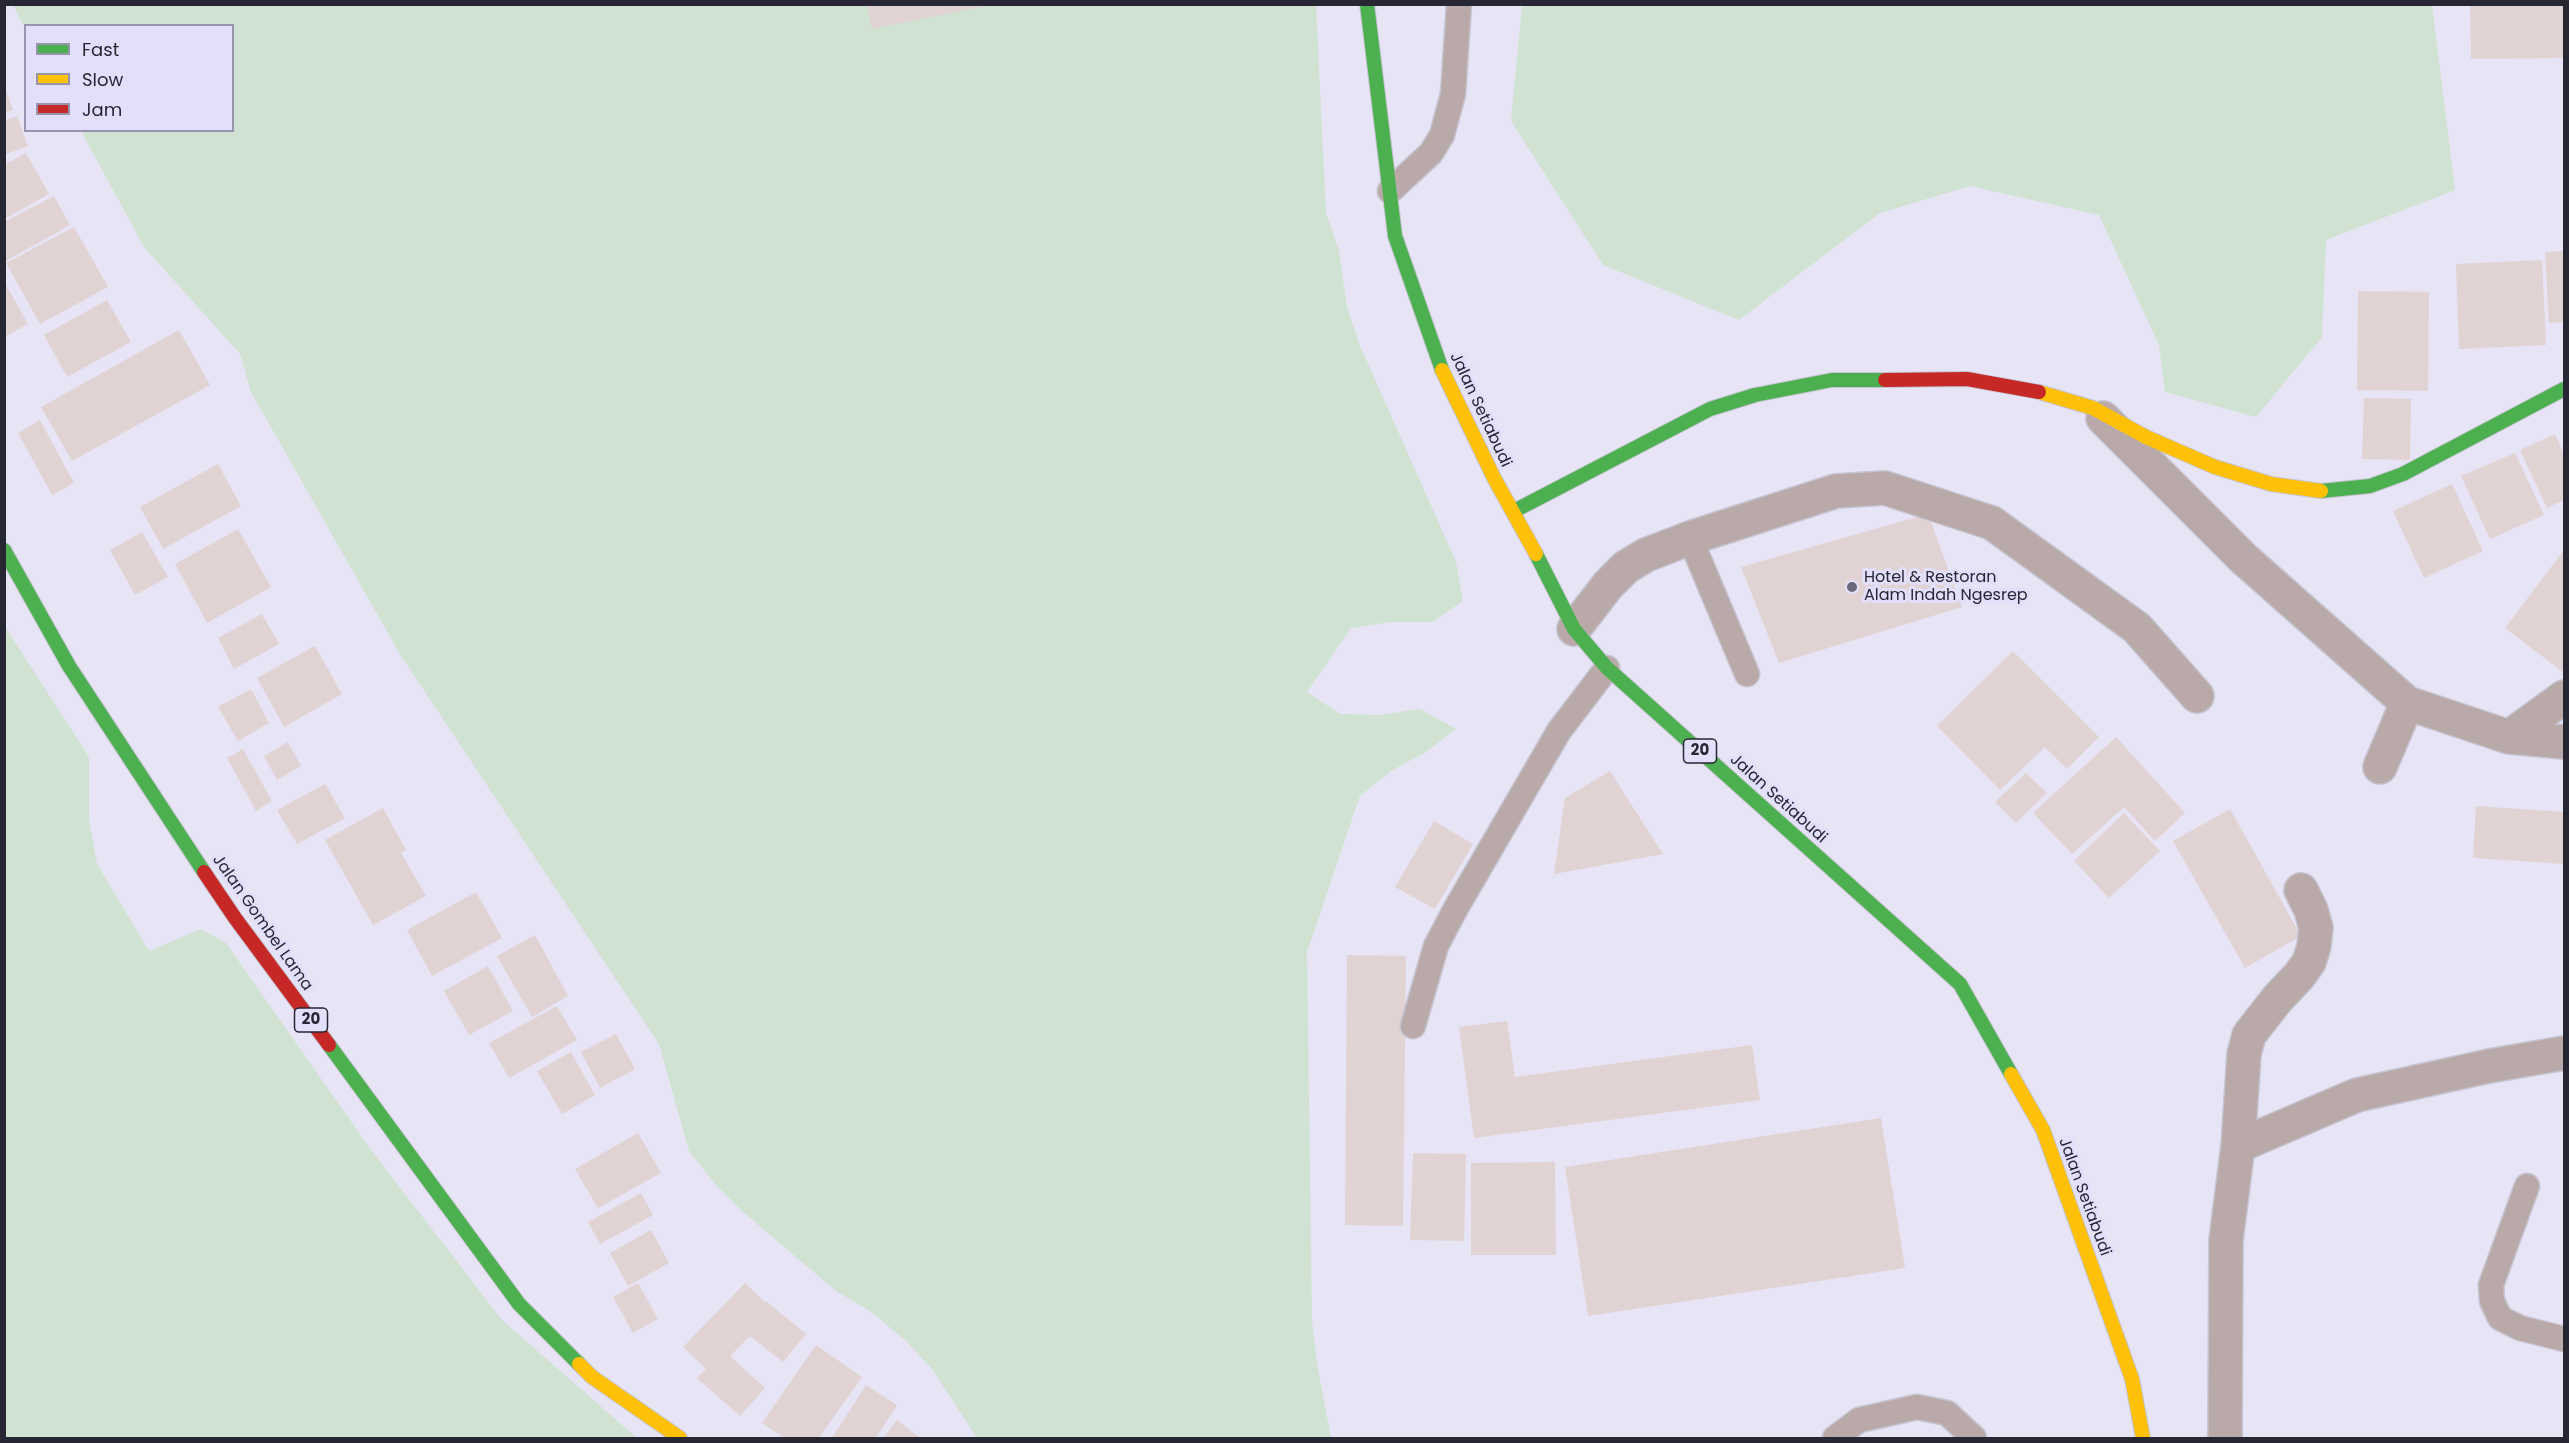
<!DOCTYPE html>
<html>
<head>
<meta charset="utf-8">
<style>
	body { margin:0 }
	#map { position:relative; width:2569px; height:1443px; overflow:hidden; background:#e7e5f5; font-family:Poppins,sans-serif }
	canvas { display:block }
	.frame { position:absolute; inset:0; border:6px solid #272633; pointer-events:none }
	.legend { position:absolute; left:24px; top:24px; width:210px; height:108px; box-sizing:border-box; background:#e2dffb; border:2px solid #9795ab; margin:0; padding:8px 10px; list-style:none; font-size:18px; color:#272633 }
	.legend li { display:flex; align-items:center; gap:12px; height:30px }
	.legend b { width:30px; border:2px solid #9795ab }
</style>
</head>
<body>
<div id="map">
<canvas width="2569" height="1443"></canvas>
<div class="frame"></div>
<ul class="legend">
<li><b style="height:8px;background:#4caf50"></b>Fast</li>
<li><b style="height:8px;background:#ffc107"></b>Slow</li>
<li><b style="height:8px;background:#c62828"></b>Jam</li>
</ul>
</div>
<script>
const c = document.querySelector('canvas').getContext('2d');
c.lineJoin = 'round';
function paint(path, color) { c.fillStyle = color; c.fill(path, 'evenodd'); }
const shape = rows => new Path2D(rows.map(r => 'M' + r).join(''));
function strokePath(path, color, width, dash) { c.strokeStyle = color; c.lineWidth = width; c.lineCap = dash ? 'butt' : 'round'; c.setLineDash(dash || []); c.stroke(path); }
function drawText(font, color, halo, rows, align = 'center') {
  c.font = font + ' Poppins,sans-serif'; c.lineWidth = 6; c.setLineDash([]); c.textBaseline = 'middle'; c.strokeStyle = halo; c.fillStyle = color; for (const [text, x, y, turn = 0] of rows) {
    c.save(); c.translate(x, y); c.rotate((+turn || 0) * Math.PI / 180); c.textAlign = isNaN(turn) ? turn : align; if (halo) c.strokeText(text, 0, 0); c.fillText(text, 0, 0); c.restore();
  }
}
const green = shape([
	[13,5,1316,5,1326,213,1339,251,1347,307,1360,346,1456,562,1463,601,1432,622,1391,622,1351,628,1307,692,1340,714,1380,715,1420,709,1456,729,1426,752,1391,771,1360,796,1307,952,1312,1321,1317,1363,1331,1438,977,1438,932,1369,905,1340,870,1311,836,1291,743,1212,714,1183,689,1151,659,1044,401,656,251,392,240,354,144,247,81,131,232,130,232,26,26,26,25,29],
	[1522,5,2432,5,2455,190,2326,240,2322,337,2256,417,2165,392,2159,345,2099,215,1970,186,1880,213,1739,320,1603,265,1511,121],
	[4,625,89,757,89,819,97,864,149,951,201,929,226,943,371,1150,502,1320,637,1438,5,1438]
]);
const building = shape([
	[867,4,984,4,985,6,872,29],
	[2470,4,2564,4,2564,58,2471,59],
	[5,88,13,110,4,113,4,89],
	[17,116,28,146,4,155,4,121],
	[26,153,49,194,4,219,4,165],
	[54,196,70,225,6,261,4,222],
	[74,227,108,287,40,324,6,263],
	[2564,251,2564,322,2549,323,2545,252],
	[2542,260,2546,345,2459,349,2456,264],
	[4,281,28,324,4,337],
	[2358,291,2429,292,2428,391,2357,390],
	[107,300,131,342,67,377,44,335],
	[179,330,210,385,72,461,41,407],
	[2364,398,2411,399,2410,460,2362,459],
	[40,420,74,483,52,495,18,433],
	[2555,434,2564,454,2564,500,2547,508,2520,450],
	[2515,453,2544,515,2490,539,2461,476],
	[218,464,241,506,163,549,140,507],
	[2452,484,2483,551,2424,578,2393,511],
	[1928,514,1962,607,1779,663,1741,567],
	[238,529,271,587,207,623,175,564],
	[142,532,168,577,135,595,110,550],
	[2564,550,2564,673,2505,628],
	[262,614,279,644,234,669,218,638],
	[315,646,342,694,284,727,257,678],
	[2013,651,2099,737,2067,769,2045,747,2000,790,1937,726],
	[251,689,269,723,238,741,218,707],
	[2116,737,2185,813,2155,841,2124,807,2072,854,2033,813],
	[288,742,301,766,277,780,264,756],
	[243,749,272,801,256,811,227,758],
	[1610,771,1663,854,1554,874,1565,798],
	[2026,773,2047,793,2016,823,1995,802],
	[325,784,345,818,297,844,277,810],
	[2476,806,2564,812,2564,864,2473,858],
	[383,808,406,850,401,853,426,896,373,925,325,840],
	[2230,809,2301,936,2245,968,2173,841],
	[2124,813,2160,851,2109,898,2074,861],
	[1434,821,1473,844,1435,909,1395,887],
	[476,892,502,938,432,976,407,930],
	[535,935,568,996,532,1017,497,956],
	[1347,955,1406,956,1403,1226,1345,1225],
	[488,966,513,1011,469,1035,444,991],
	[557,1006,577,1040,509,1078,489,1043],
	[1507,1021,1515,1077,1752,1045,1760,1100,1474,1138,1459,1027],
	[616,1034,635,1069,600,1088,581,1052],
	[571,1052,595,1095,562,1114,537,1071],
	[1881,1118,1905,1268,1588,1316,1565,1167],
	[638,1133,661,1173,598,1208,575,1169],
	[1413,1153,1466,1154,1464,1241,1410,1240],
	[1555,1162,1556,1255,1471,1255,1471,1163],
	[641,1193,653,1215,600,1244,588,1222],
	[651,1230,669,1263,628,1286,610,1253],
	[638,1283,658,1319,633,1333,613,1297],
	[745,1283,765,1302,766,1301,806,1334,783,1362,750,1336,730,1356,765,1388,740,1416,697,1378,706,1369,683,1347],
	[816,1345,862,1377,819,1438,784,1438,762,1423],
	[866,1385,897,1405,876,1438,832,1438],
	[897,1420,920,1438,883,1438]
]);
const lane = shape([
	[1390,191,1431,153,1442,135,1453,94,1459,4],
	[1690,538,1747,674],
	[1413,1026,1436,946,1456,908,1559,731,1607,668],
	[2527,1186,2491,1285,2492,1301,2500,1318,2520,1328,2564,1339],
	[1835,1438,1859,1420,1917,1407,1947,1413,1974,1438]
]);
const street = shape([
	[2103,418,2243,558,2407,703,2509,737,2564,742],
	[1574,629,1608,585,1626,567,1646,555,1690,538,1836,491,1885,488,1992,523,2137,628,2197,696],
	[2509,737,2564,697],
	[2380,767,2407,703],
	[2238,1146,2357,1095,2489,1066,2564,1053],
	[2225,1438,2226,1240,2238,1146,2244,1054,2249,1035,2278,998,2299,976,2309,962,2314,946,2316,928,2311,910,2301,890]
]);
const fast = shape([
	[1367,4,1395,236,1442,370],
	[2321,491,2370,486,2403,474,2564,389],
	[1514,511,1710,409,1755,395,1832,380,1885,380],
	[4,550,69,666,204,872],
	[1536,554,1574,629,1607,668,1960,984,2011,1074],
	[329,1045,519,1304,579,1364]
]);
const slow = shape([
	[1442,370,1494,478,1536,554],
	[2039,392,2093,408,2146,437,2215,467,2271,484,2321,491],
	[2011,1074,2043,1130,2132,1379,2143,1438],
	[579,1364,592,1377,680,1438]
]);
const jam = shape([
	[1885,380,1967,379,2039,392],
	[204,872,235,918,329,1045]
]);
const markers = [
	[1852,587,6,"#6a6977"]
];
const shields = [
	[1700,751,33],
	[311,1020,33]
];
const shieldNames = [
	["20",1700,751],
	["20",311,1020]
];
const streetNames = [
	["Jalan Setiabudi",1480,410,65],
	["Jalan Setiabudi",1778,799,42],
	["Jalan Gombel Lama",262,923,55],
	["Jalan Setiabudi",2084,1197,70]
];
const poiNames = [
	["Hotel & Restoran",1864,578],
	["Alam Indah Ngesrep",1864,596]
];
paint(green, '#d0e2d2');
paint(building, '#e1d2d4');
strokePath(lane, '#c5c4d0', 27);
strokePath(street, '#c5c4d0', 36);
strokePath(fast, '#c5c4d0', 16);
strokePath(slow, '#c5c4d0', 16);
strokePath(jam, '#c5c4d0', 16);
strokePath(lane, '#b9a9a8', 24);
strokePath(street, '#b9a9a8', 33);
strokePath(fast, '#4caf50', 14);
strokePath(slow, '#ffc107', 14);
strokePath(jam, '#c62828', 14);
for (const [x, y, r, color] of markers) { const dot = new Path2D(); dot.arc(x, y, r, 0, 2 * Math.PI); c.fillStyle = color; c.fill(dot); strokePath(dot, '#e2dffb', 2); }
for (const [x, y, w] of shields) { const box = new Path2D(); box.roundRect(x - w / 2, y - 12, w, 24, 4.5); c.fillStyle = '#e2dffb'; c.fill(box); strokePath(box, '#272633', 1.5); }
drawText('bold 15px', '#272633', null, shieldNames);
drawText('16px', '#272633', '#e2dffb', streetNames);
drawText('16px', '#272633', '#e2dffb', poiNames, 'left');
</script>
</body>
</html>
